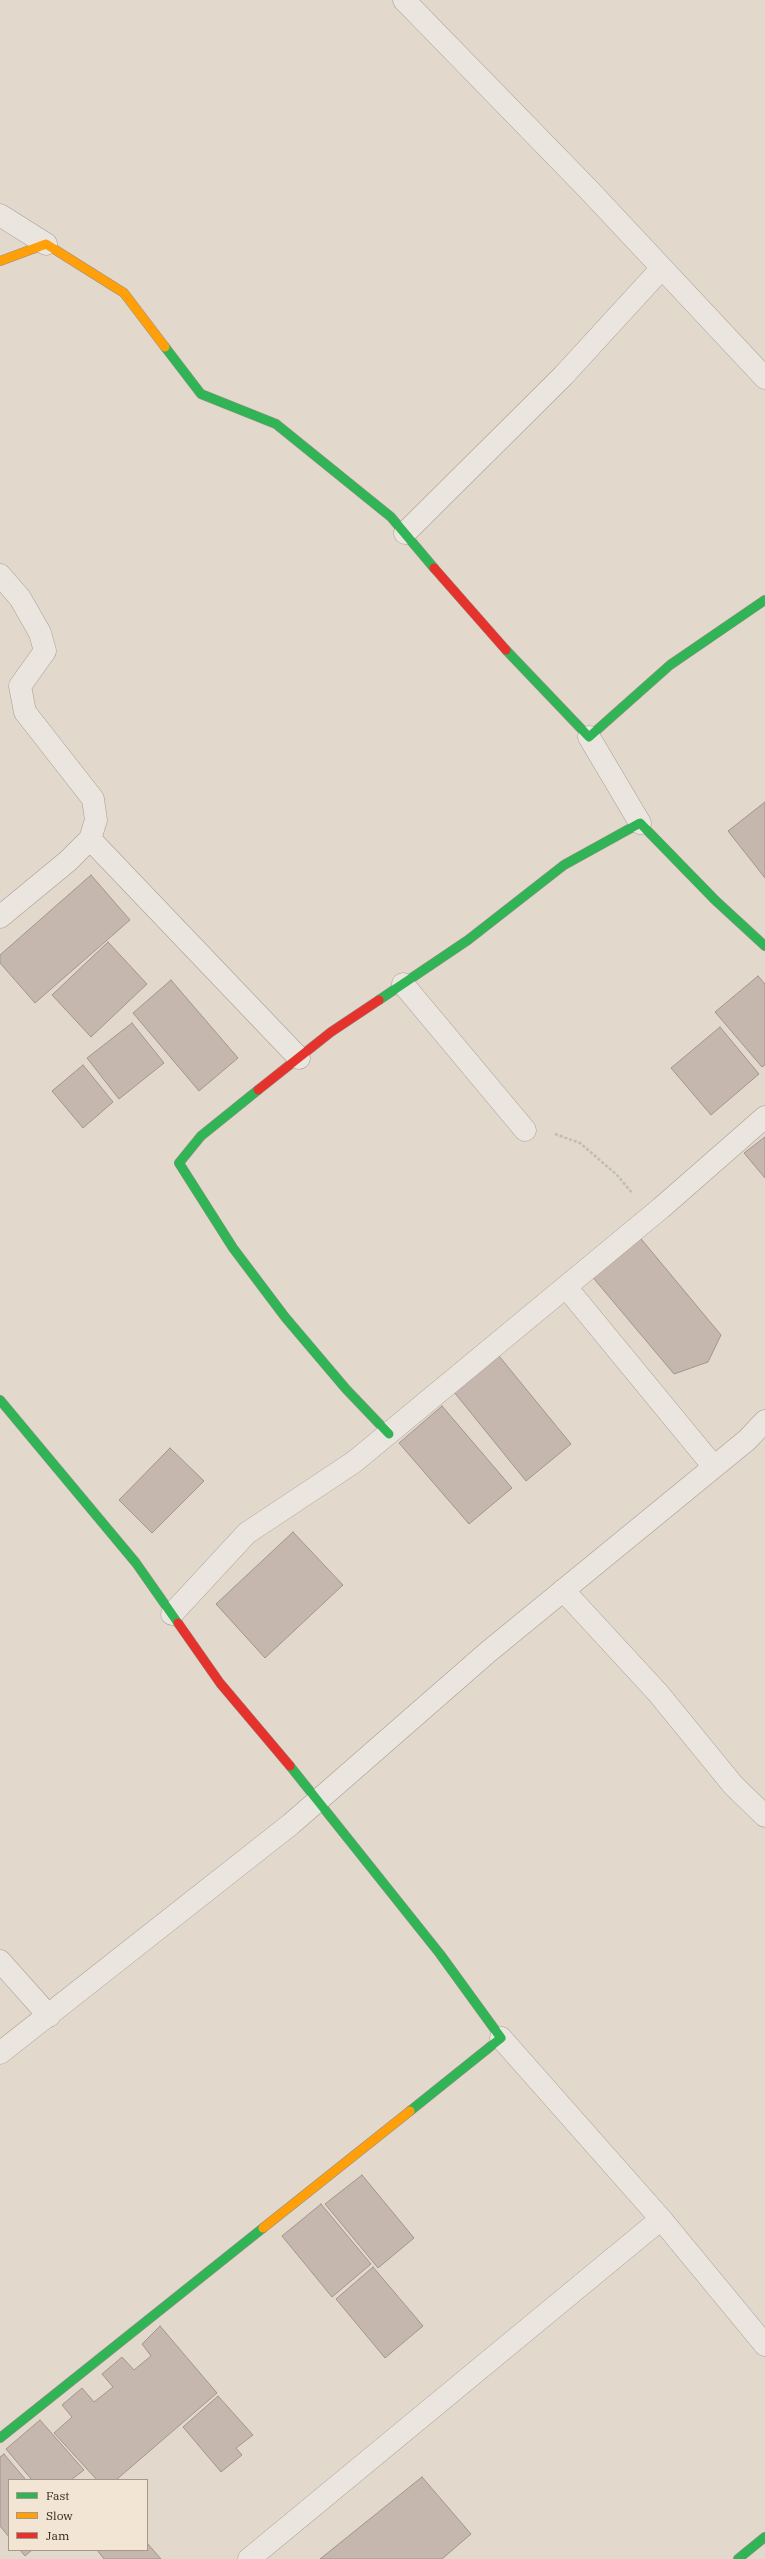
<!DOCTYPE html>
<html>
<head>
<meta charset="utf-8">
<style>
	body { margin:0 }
	#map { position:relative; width:765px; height:2559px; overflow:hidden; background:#e2d9cc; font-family:"IBM Plex Serif",serif }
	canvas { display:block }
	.legend { position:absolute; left:8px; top:2479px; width:140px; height:72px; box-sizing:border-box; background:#f2e5d3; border:1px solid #a6998b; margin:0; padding:5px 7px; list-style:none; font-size:12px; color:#34271f }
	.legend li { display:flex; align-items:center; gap:8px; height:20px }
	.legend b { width:20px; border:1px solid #a6998b }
</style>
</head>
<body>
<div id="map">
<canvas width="765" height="2559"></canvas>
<ul class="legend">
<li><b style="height:5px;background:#30b455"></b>Fast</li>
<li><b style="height:5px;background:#ff9f0a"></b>Slow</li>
<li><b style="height:5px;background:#e5322d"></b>Jam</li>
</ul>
</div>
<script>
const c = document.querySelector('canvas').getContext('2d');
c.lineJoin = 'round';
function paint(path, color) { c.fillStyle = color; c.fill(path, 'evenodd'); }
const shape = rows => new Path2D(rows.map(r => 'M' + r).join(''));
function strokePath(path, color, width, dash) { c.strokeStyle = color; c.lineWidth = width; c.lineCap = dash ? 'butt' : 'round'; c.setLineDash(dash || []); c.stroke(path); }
const building = shape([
	[765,802,765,878,728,831,765,802],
	[91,875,130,920,35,1003,0,963,0,955,91,875],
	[108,942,147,984,91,1037,52,995,108,942],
	[758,976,765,984,765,1065,762,1067,715,1012,758,976],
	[171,980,238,1058,199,1091,133,1013,171,980],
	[132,1023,164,1063,119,1099,87,1058,132,1023],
	[720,1027,759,1074,711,1115,671,1068,720,1027],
	[83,1065,113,1102,83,1128,52,1091,83,1065],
	[765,1137,765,1178,744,1153,765,1137],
	[637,1234,721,1335,708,1362,674,1374,590,1274,637,1234],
	[499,1356,571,1444,526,1481,454,1392,499,1356],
	[442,1406,512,1488,469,1524,399,1443,442,1406],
	[170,1448,204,1481,152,1533,119,1500,170,1448],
	[293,1532,343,1585,265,1658,216,1604,293,1532],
	[362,2175,414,2238,378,2268,325,2204,362,2175],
	[321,2204,371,2264,332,2297,282,2236,321,2204],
	[373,2267,423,2326,385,2358,336,2299,373,2267],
	[160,2326,217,2393,116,2480,97,2480,54,2433,72,2417,62,2405,82,2388,94,2402,113,2387,102,2374,122,2357,134,2370,151,2356,142,2344,160,2326],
	[218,2396,253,2435,236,2448,242,2455,221,2472,183,2427,218,2396],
	[40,2420,84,2470,71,2480,32,2480,6,2449,40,2420],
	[4,2454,26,2480,9,2480,9,2537,0,2526,0,2457,4,2454],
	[422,2477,471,2534,442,2559,320,2559,422,2477],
	[147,2543,161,2559,104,2559,97,2550,147,2550,147,2543],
	[20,2550,32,2550,25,2556,20,2550]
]);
const path = shape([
	[555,1134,580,1143,617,1175,632,1193]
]);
const street = shape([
	[404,0,589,190,765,378],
	[0,215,46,244],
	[405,533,563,376,662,268],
	[0,575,20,598,40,633,45,651,20,686,25,712,93,799,96,820,90,839,68,861,0,917],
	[589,737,640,823],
	[90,839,299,1058],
	[403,984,525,1130],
	[566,1287,714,1467],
	[563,1590,658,1693,733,1785,765,1816],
	[172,1614,247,1533,354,1462,661,1208,765,1117],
	[0,1961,49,2016],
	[501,2038,661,2219,765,2345],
	[0,2053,291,1824,488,1652,747,1440,765,1421],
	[249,2559,661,2219]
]);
const fast = shape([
	[165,347,201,394,276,424,391,517,434,568],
	[506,650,589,737,670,665,765,600],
	[379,1000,468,940,564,865,640,823,715,900,765,946],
	[258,1090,201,1136,179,1163,233,1248,285,1317,346,1389,389,1434],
	[0,1400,136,1563,178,1623],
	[290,1766,440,1954,501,2038,410,2111],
	[0,2438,263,2228],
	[738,2559,765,2537]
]);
const slow = shape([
	[0,261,46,244,124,293,165,347],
	[263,2228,410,2111]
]);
const jam = shape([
	[434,568,506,650],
	[258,1090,331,1032,379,1000],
	[178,1623,220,1683,290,1766]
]);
paint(building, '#c5b7ad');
strokePath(building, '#a1958c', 1);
strokePath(street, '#a79e96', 23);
strokePath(fast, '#978e85', 10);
strokePath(slow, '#978e85', 10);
strokePath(jam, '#978e85', 10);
strokePath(path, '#c2bcb5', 2.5, [3, 2]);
strokePath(street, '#eae5de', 22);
strokePath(fast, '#30b455', 9);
strokePath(slow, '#ff9f0a', 9);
strokePath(jam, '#e5322d', 9);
</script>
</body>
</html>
